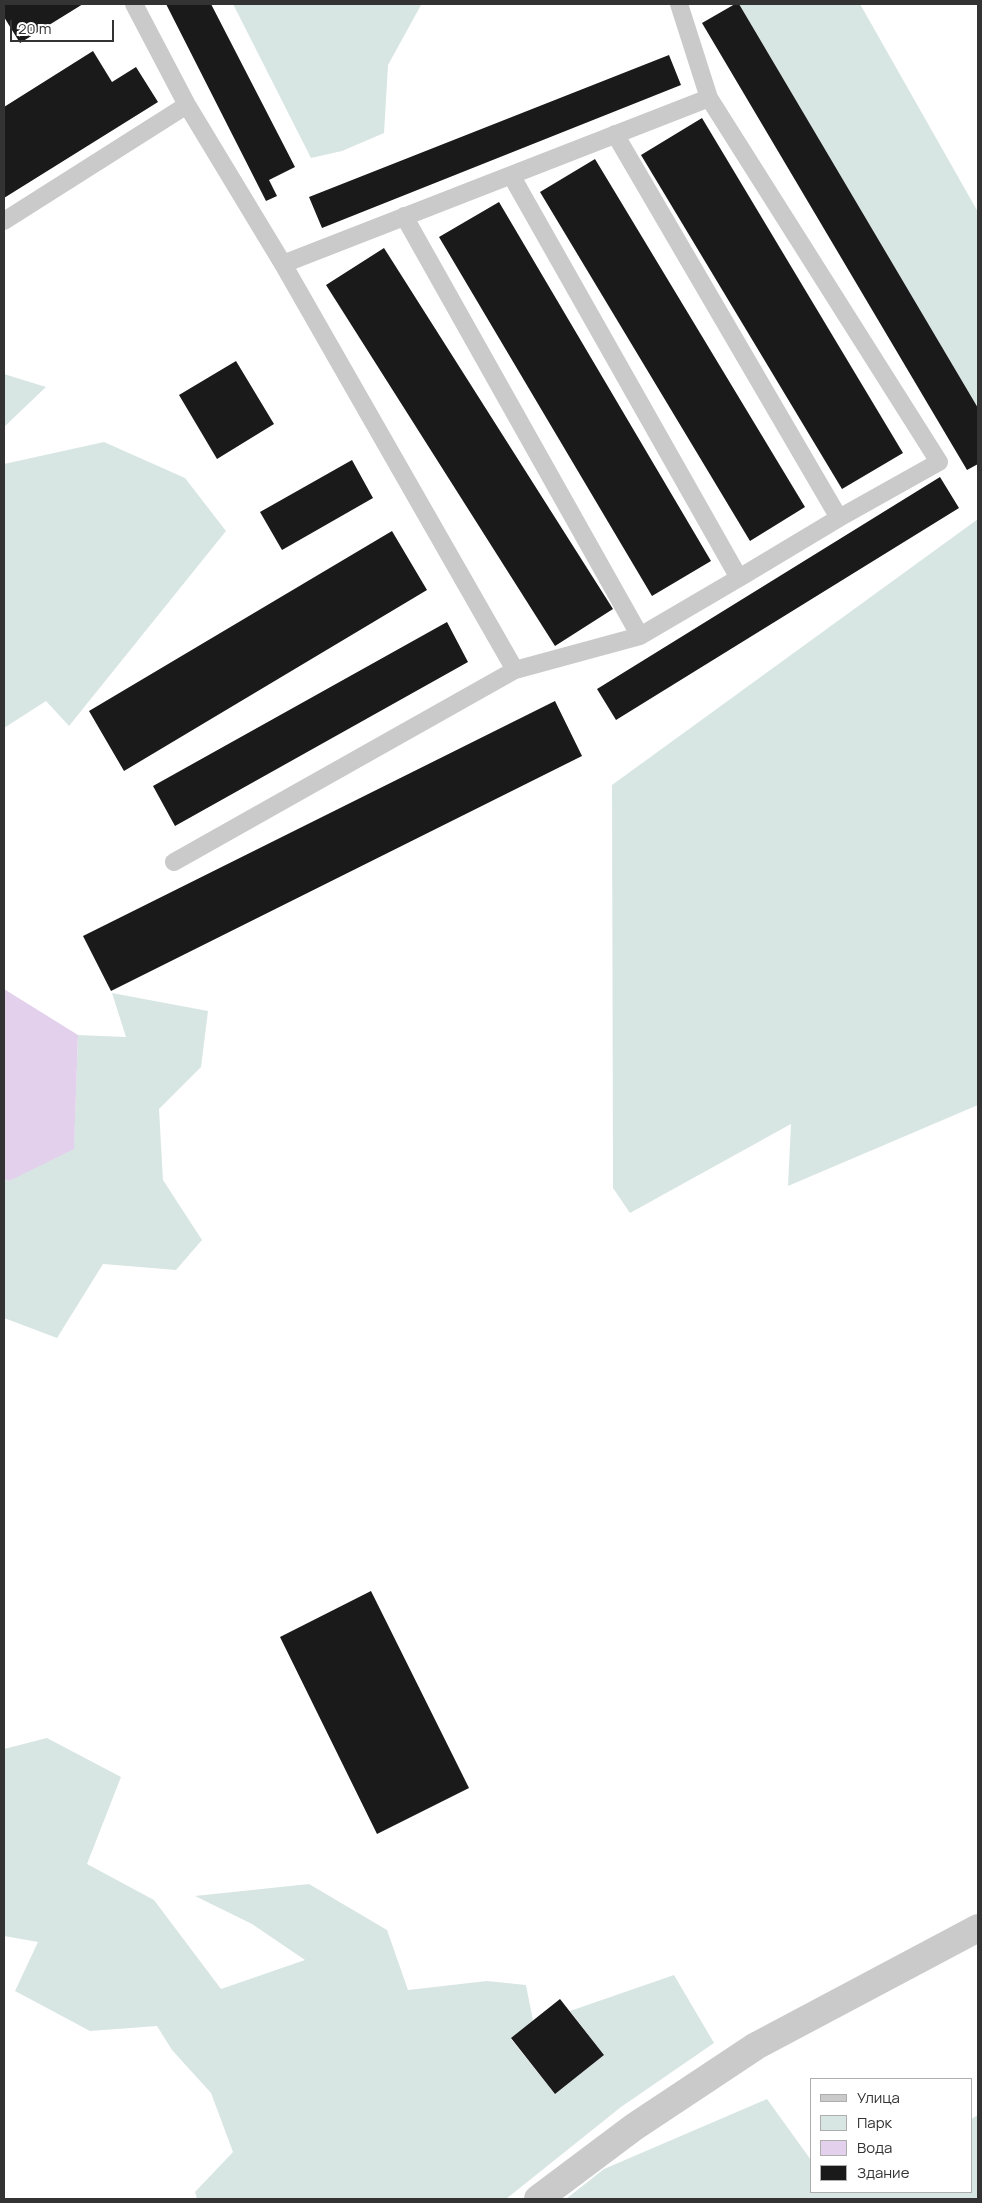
<!DOCTYPE html>
<html>
<head>
<meta charset="utf-8">
<style>
	body { margin:0 }
	#map { position:relative; width:982px; height:2203px; overflow:hidden; background:#fff; font-family:Manrope,sans-serif }
	canvas { display:block }
	.frame { position:absolute; inset:0; border:5px solid #333; pointer-events:none }
	.legend { position:absolute; left:810px; top:2078px; width:162px; height:115px; box-sizing:border-box; background:#fff; border:1px solid #adadad; margin:0; padding:6px 9px; list-style:none; font-size:15px; color:#333 }
	.legend li { display:flex; align-items:center; gap:10px; height:25px }
	.legend b { width:25px; border:1px solid #adadad }
	.scale { position:absolute; left:10px; top:20px; width:104px; height:22px; box-sizing:border-box; border:2px solid #333; border-top:0; padding-left:6px; font-size:15px; line-height:18px; white-space:nowrap; color:#333; -webkit-text-stroke:4px #fff; paint-order:stroke }
</style>
</head>
<body>
<div id="map">
<canvas width="982" height="2203"></canvas>
<div class="frame"></div>
<ul class="legend">
<li><b style="height:6px;background:#cacaca"></b>Улица</li>
<li><b style="height:14px;background:#d8e6e3"></b>Парк</li>
<li><b style="height:14px;background:#e3d0ec"></b>Вода</li>
<li><b style="height:14px;background:#1a1a1a"></b>Здание</li>
</ul>
<div class="scale">20 m</div>
</div>
<script>
const c = document.querySelector('canvas').getContext('2d');
c.lineJoin = 'round';
function paint(path, color) { c.fillStyle = color; c.fill(path, 'evenodd'); }
const shape = rows => new Path2D(rows.map(r => 'M' + r).join(''));
function strokePath(path, color, width, dash) { c.strokeStyle = color; c.lineWidth = width; c.lineCap = dash ? 'butt' : 'round'; c.setLineDash(dash || []); c.stroke(path); }
const green = shape([
	[233,4,421,5,388,65,384,133,342,151,311,158],
	[739,4,860,4,978,212,978,408],
	[4,374,46,387,4,427],
	[104,442,185,478,226,531,69,726,46,701,4,728,4,464],
	[978,519,978,1105,788,1186,791,1124,630,1213,613,1188,612,785],
	[112,993,208,1011,201,1067,159,1109,163,1180,202,1240,176,1270,103,1264,57,1338,4,1318,4,1179,9,1181,74,1144,78,1035,126,1037],
	[47,1738,121,1777,87,1864,154,1900,221,1989,305,1960,252,1924,195,1896,309,1884,387,1930,408,1990,487,1981,526,1985,533,2021,511,2039,555,2094,604,2055,570,2011,674,1975,714,2043,621,2107,506,2199,197,2199,195,2192,233,2152,211,2093,172,2050,157,2026,90,2031,15,1991,38,1942,4,1936,4,1749],
	[767,2099,811,2160,811,2192,971,2192,971,2119,978,2115,978,2199,566,2199,604,2169]
]);
const water = shape([
	[4,989,78,1035,74,1149,9,1181,4,1179]
]);
const building = shape([
	[4,4,83,4,20,43,4,17],
	[166,4,211,4,295,167,269,180,277,196,266,201],
	[735,4,739,4,978,408,978,464,967,470,702,23],
	[93,51,112,82,136,67,158,102,4,198,4,107],
	[669,55,681,85,322,228,309,197],
	[702,118,903,453,842,489,641,155],
	[595,159,805,507,750,541,540,192],
	[499,202,711,561,652,596,439,237],
	[384,248,613,609,555,646,326,285],
	[236,361,274,424,217,459,179,395],
	[352,460,373,498,282,550,260,512],
	[940,477,959,508,616,720,597,689],
	[392,531,427,590,124,771,89,711],
	[447,622,468,662,175,826,153,786],
	[555,701,582,756,111,991,83,936],
	[371,1591,469,1788,377,1834,280,1637],
	[560,1999,604,2055,555,2094,511,2038]
]);
const lane = shape([
	[134,4,187,105,283,264,709,98,679,4],
	[615,134,839,518,939,462,709,98],
	[511,175,739,578,839,518],
	[404,216,640,636,739,578],
	[4,221,187,105],
	[283,264,515,670,640,636],
	[174,862,515,670]
]);
const street = shape([
	[538,2199,634,2127,756,2046,978,1928]
]);
paint(green, '#d8e6e3');
paint(water, '#e3d0ec');
paint(building, '#1a1a1a');
strokePath(lane, '#cacaca', 18);
strokePath(street, '#cacaca', 28);
</script>
</body>
</html>
